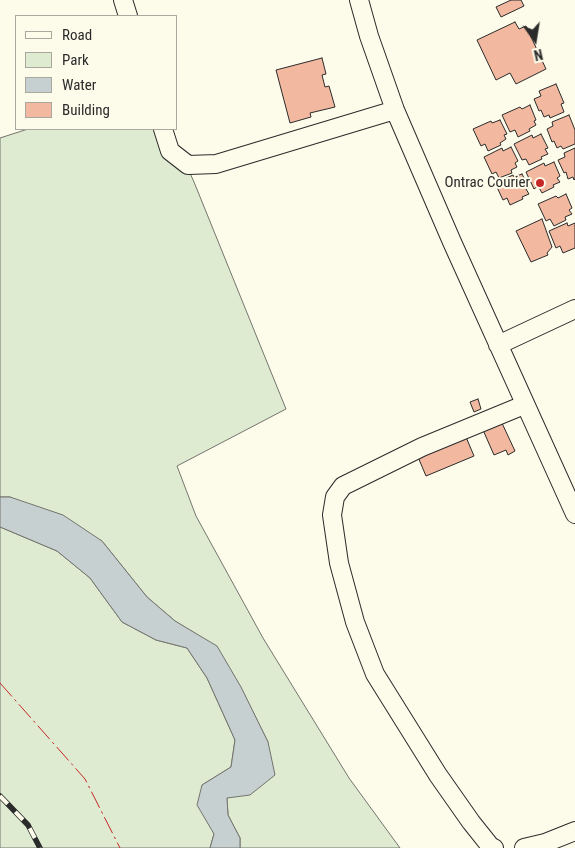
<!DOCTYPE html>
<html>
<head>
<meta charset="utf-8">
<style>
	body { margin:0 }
	#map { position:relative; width:575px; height:848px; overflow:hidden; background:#fdfbea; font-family:"Roboto Condensed",sans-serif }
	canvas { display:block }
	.legend { position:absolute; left:15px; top:15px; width:162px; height:115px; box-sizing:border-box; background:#fdfbea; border:1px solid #a9a89e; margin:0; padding:6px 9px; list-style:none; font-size:15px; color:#2b2b2b }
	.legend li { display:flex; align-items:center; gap:10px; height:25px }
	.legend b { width:25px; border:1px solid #a9a89e }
	.north { position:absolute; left:510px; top:15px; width:50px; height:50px; -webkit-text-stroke:4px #fdfbea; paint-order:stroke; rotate:167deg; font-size:14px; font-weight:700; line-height:20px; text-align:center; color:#2b2b2b }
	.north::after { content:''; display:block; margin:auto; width:18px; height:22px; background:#2b2b2b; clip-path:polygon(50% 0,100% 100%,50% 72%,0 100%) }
</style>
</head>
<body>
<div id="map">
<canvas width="575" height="848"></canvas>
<ul class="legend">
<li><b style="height:6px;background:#fdfbea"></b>Road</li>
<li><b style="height:14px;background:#deebd1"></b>Park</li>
<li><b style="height:14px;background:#c7d0d0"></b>Water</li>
<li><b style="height:14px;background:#f2b8a0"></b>Building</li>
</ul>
<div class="north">N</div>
</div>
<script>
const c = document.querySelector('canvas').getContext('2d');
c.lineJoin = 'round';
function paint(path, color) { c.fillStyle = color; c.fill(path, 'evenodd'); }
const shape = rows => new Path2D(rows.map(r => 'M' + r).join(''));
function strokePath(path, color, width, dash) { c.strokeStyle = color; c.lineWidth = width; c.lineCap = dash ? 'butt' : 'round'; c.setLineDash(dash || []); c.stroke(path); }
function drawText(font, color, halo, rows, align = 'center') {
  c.font = font + ' "Roboto Condensed",sans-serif'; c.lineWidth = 4; c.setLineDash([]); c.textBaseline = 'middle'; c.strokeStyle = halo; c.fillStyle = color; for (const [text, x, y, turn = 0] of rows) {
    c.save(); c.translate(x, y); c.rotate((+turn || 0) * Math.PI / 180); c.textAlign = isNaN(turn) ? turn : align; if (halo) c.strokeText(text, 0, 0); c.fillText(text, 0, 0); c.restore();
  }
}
const green = shape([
	[28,129,170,129,194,182,286,409,177,466,196,516,263,638,349,778,400,848,240,848,240,838,228,815,227,798,268,742,241,688,217,647,175,621,147,597,102,541,10,497,0,497,0,138,28,129],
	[0,527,57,551,90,578,122,622,156,640,187,648,207,678,235,740,231,767,202,785,214,834,210,848,0,848,0,527]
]);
const water = shape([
	[0,497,10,497,63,515,102,541,147,597,175,621,217,646,241,687,268,742,275,775,250,795,227,798,228,815,240,838,240,848,210,848,214,834,197,805,202,785,231,767,235,740,207,678,187,648,156,640,122,622,90,578,57,551,0,527,0,497]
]);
const building = shape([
	[511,0,521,0,524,6,501,17,496,7,511,0],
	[515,22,519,29,526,26,546,69,516,84,510,73,496,80,477,40,515,22],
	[322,58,326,74,322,75,325,87,329,86,335,107,310,113,311,117,290,123,276,70,322,58],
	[556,84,564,103,561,104,564,112,550,118,549,115,544,117,541,110,539,111,534,99,541,96,539,91,556,84],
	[530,105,536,120,534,121,536,125,529,129,530,131,518,137,515,130,510,132,502,115,520,107,522,109,530,105],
	[569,115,575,130,575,144,563,149,561,146,557,148,554,141,552,142,547,129,553,126,552,122,569,115],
	[500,120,507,134,504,135,506,139,500,143,501,145,488,151,485,144,481,146,473,129,491,121,492,123,500,120],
	[541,134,548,148,545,149,548,154,541,157,542,159,529,165,526,159,522,160,514,144,532,135,533,138,541,134],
	[511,147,518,161,515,163,517,167,511,170,512,173,499,178,496,172,492,174,484,157,502,148,503,151,511,147],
	[575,148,575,179,574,180,573,177,568,179,566,172,564,173,558,160,565,157,564,153,575,148],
	[554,162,560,176,557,178,560,182,553,185,554,187,542,193,538,186,534,189,526,172,544,163,545,166,554,162],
	[522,174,529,188,526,189,529,194,522,197,523,199,510,205,507,198,503,200,495,183,513,175,514,177,522,174],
	[566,194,572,208,569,210,572,214,565,217,566,220,554,226,550,219,546,221,538,204,556,196,558,198,566,194],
	[542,219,552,247,547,253,548,255,531,262,516,231,542,219],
	[567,223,568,226,575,223,575,248,563,253,560,246,556,248,549,231,567,223],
	[478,399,481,409,474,412,470,402,478,399],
	[501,421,515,451,508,455,506,450,494,455,483,430,501,421],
	[466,437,474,456,426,476,418,457,466,437]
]);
const minor = shape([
	[123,0,128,16],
	[359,0,369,36,395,110,452,242,575,514],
	[163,129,170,151,188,165,216,164,395,110],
	[498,345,575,309],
	[494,848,491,847,471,822,438,775,375,674,355,622,339,563,332,515,335,497,343,486,422,447,524,405],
	[524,848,545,843,575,831]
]);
const rail = shape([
	[0,796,28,825,40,848]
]);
const power = shape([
	[0,683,85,779,120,848]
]);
const markers = [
	[540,183,5,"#c62828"]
];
const poiNames = [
	["Ontrac Courier",530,183]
];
paint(green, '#deebd1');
strokePath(green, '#74746e', 1);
paint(water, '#c7d0d0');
strokePath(water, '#74746e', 1);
paint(building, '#f2b8a0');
strokePath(building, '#2b2b2b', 1);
strokePath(minor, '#2b2b2b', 20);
strokePath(minor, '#fdfbea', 18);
strokePath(rail, '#2b2b2b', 5.5);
strokePath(rail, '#fdfbea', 4, [11]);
strokePath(power, '#c62828', 1, [18, 4, 2.5, 4]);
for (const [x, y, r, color] of markers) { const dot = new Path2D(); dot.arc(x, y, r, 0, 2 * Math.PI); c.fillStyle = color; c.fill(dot); strokePath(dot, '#fdfbea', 2); }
drawText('15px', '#2b2b2b', '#fdfbea', poiNames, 'right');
</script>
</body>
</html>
